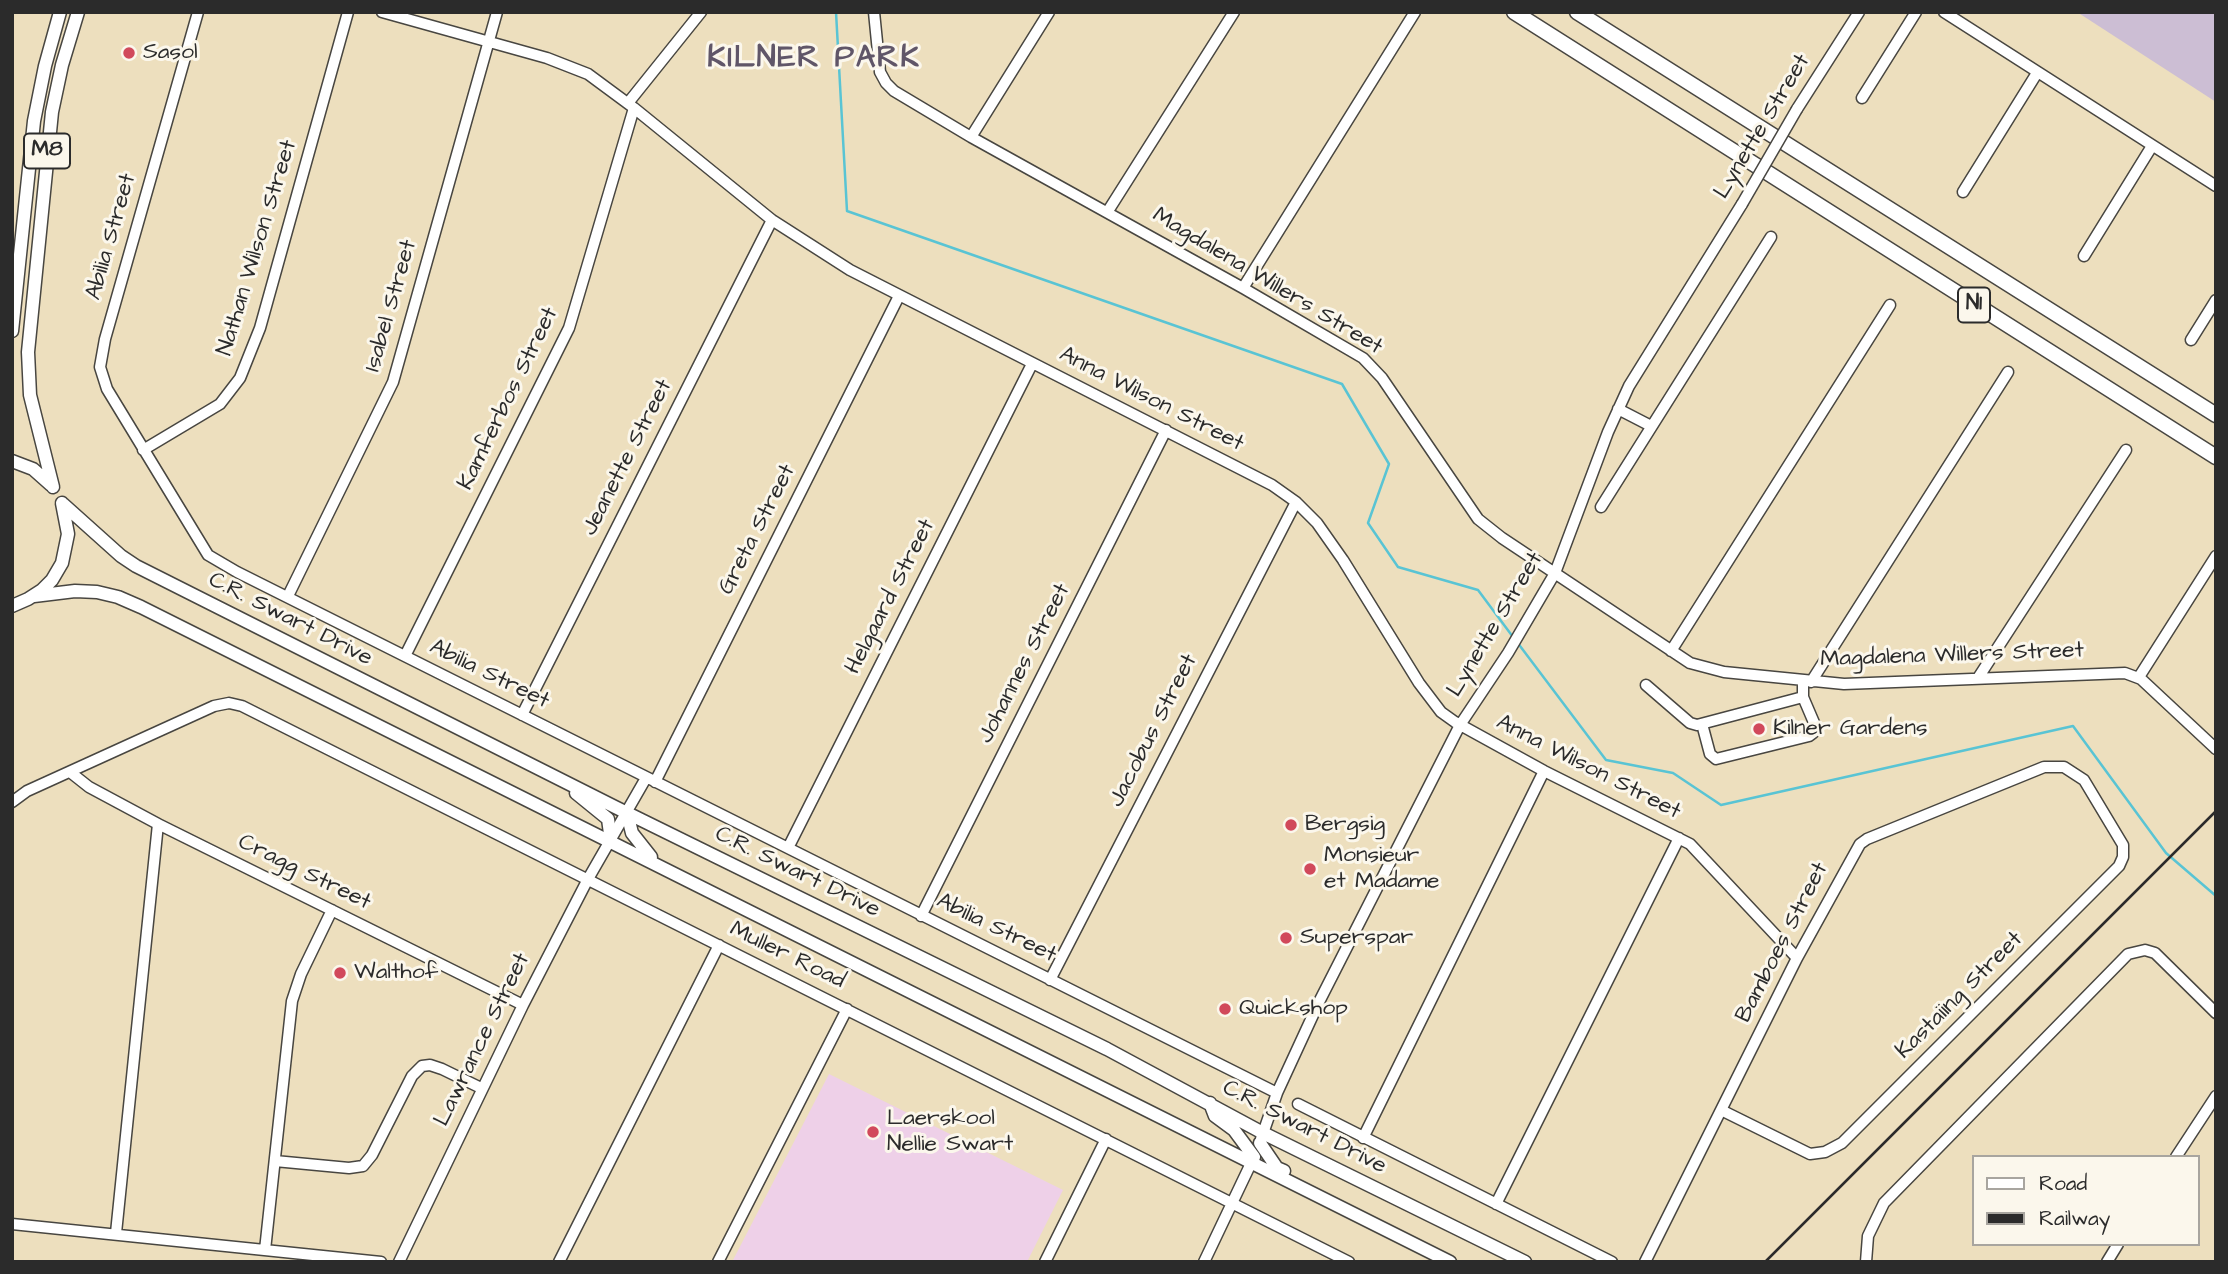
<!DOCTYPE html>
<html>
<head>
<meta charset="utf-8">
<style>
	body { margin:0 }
	#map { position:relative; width:2228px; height:1274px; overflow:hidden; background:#eddfbe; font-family:"Architects Daughter",sans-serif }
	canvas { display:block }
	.frame { position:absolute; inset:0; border:14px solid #2b2b2b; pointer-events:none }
	.legend { position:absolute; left:1972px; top:1155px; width:228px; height:91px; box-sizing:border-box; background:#fbf7ec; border:2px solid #a8a59f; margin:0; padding:9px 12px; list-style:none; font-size:21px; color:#2b2b2b }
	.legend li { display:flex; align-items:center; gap:14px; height:35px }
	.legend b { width:35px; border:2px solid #a8a59f }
</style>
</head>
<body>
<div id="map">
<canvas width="2228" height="1274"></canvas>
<div class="frame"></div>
<ul class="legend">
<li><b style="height:9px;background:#fff"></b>Road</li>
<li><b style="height:9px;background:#2b2b2b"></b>Railway</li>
</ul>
</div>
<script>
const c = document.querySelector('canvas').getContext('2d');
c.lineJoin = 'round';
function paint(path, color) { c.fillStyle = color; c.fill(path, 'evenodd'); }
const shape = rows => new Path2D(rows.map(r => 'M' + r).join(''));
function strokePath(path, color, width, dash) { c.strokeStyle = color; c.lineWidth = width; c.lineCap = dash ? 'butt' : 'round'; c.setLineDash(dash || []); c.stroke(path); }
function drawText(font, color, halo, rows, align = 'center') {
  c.font = font + ' "Architects Daughter",sans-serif'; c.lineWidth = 6; c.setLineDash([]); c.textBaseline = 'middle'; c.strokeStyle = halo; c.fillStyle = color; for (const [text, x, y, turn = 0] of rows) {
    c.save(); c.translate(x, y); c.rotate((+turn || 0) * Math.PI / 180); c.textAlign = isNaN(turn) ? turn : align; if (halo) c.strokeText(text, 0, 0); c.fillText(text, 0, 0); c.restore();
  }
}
const built = shape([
	[829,1074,1063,1190,1027,1262,732,1262]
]);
const industrial = shape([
	[2077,12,2216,12,2216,102]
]);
const stream = shape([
	[836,12,847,211,1342,384,1389,464,1368,523,1398,567,1478,590,1513,637],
	[1517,642,1606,760,1673,773,1721,805,2073,726,2166,853,2216,896]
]);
const minor = shape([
	[198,12,105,339,100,367,107,389,208,555,237,572,1277,1093],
	[382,12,547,58,588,74,634,108,772,220,850,270,1272,485,1296,502,1317,523,1343,560,1419,683,1441,712,1455,722,1544,771,1690,844,1797,958],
	[874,12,880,72,886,83,894,91,971,137,1243,288,1363,358,1382,378,1478,519,1502,538,1690,663,1724,672,1844,684,2125,673,2141,679,2216,749],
	[1944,12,2216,186],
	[1862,98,1916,12],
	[628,103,701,12],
	[1797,109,1859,12],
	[971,137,1049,12],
	[1963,192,2037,73],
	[1108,211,1234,12],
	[2084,256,2152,146],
	[1243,288,1415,12],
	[2191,340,2216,300],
	[1618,409,1651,426],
	[143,450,220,404,240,378,260,328,348,12],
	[1601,507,1771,237],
	[288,596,393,382,497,12],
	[1671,651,1890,305],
	[405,656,569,328,634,108],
	[2139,677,2216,556],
	[1978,678,2126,450],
	[1811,682,2008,372],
	[1646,685,1690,723,1697,725,1803,697,1803,681],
	[522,715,772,220],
	[1702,724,1710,754,1716,759,1809,736,1813,733,1815,725,1803,697],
	[70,772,89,787,158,824,523,1005],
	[655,782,899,296],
	[12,802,27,791,214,706,229,703,242,706,1349,1262],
	[788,848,1032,364],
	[921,916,1166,430],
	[1050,980,1296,502],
	[1298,1104,1612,1262],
	[1363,1138,1544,771],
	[1261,1139,1277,1093,1319,1002,1460,725,1508,653,1555,573,1608,432,1629,386,1742,204],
	[2176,1157,2216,1096],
	[275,1161,349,1168,363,1166,372,1155,412,1076,422,1066,430,1065,442,1069,481,1088],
	[1496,1204,1679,838],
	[12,1224,381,1262],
	[116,1233,158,824],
	[265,1250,292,1001,301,974,332,910],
	[399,1262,523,1005,588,879,646,778],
	[559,1262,719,945],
	[718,1262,847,1009],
	[1045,1262,1106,1139],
	[1204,1262,1254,1157],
	[1645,1262,1797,958,1860,844,1867,839,2044,767,2064,767,2084,780,2123,845,2123,857,2119,866,1842,1143,1825,1152,1810,1154,1721,1110],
	[1866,1262,1868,1236,1884,1203,2128,954,2145,950,2155,953,2216,1013],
	[2107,1262,2118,1244]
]);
const major = shape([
	[12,331,34,121,45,66,60,12],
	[12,461,33,469,51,485],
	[53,487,30,395,28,352,52,112,62,65,78,12],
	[63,504,121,556,136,566,615,807,1107,1049,1263,1133,1525,1262],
	[34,596,75,591,97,592,118,597,141,607,1450,1262],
	[12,606,28,599,42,590,52,580,62,563,68,534,62,503],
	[576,793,608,819,611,841],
	[627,813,632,833,651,857],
	[1210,1103,1215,1116,1234,1130,1254,1157],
	[1260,1143,1277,1168,1284,1171]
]);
const highway = shape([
	[1514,12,2216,457],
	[1577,12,2216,415]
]);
const rail = shape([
	[1765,1262,2216,811]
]);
const minorBridge = shape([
	[1742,204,1797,109]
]);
const markers = [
	[129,53,7,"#d1495b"],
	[1759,729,7,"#d1495b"],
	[1291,825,7,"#d1495b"],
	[1310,869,7,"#d1495b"],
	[1286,938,7,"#d1495b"],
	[340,973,7,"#d1495b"],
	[1225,1009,7,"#d1495b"],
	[873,1132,7,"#d1495b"]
];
const shields = [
	[47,151,46],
	[1974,305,32]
];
const shieldNames = [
	["M8",47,151],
	["N1",1974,305]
];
const poiNames = [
	["Sasol",143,53],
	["Kilner Gardens",1773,729],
	["Bergsig",1305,825],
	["Monsieur",1324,856],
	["et Madame",1324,882],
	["Superspar",1300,938],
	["Walthof",354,973],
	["Quickshop",1239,1009],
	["Laerskool",887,1119],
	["Nellie Swart",887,1145]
];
const streetNames = [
	["Lynette Street",1763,127,-59],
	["Abilia Street",112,237,-74],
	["Nathan Wilson Street",258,248,-73],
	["Magdalena Willers Street",1267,282,31],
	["Isabel Street",392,306,-74],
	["Kamferbos Street",509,399,-64],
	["Anna Wilson Street",1151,400,27],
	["Jeanette Street",628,458,-63],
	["Greta Street",758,530,-63],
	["Helgaard Street",891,597,-63],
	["C.R. Swart Drive",290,620,27],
	["Lynette Street",1496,625,-59],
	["Magdalena Willers Street",1952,656,-2],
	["Johannes Street",1025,664,-63],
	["Abilia Street",489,675,26],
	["Jacobus Street",1154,731,-63],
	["Anna Wilson Street",1588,768,27],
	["Cragg Street",304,873,26],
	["C.R. Swart Drive",797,873,26],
	["Abilia Street",996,929,26],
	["Bamboes Street",1783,943,-63],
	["Muller Road",787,956,26],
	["Kastaiing Street",1960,996,-45],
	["Lawrance Street",483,1040,-64],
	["C.R. Swart Drive",1304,1128,27]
];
const districtNames = [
	["KILNER PARK",814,60]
];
paint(built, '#eed0e8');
paint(industrial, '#ccbed4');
strokePath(stream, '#59c4d4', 2.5);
strokePath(minor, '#484641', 13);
strokePath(major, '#484641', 15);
strokePath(highway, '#484641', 17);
strokePath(minor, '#fff', 10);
strokePath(major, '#fff', 12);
strokePath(highway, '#fff', 14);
strokePath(rail, '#2b2b2b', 2.5);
strokePath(minorBridge, '#484641', 13, []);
strokePath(minorBridge, '#fff', 10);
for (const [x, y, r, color] of markers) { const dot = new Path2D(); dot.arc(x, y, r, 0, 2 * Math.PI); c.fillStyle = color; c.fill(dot); strokePath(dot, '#fbf7ec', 2.5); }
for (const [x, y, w] of shields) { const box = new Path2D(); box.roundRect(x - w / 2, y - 17.5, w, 35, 5); c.fillStyle = '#fbf7ec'; c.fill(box); strokePath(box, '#2b2b2b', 2); }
drawText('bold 21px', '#2b2b2b', null, shieldNames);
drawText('23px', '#2b2b2b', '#fbf7ec', poiNames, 'left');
drawText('23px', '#2b2b2b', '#fbf7ec', streetNames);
c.letterSpacing = '2px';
drawText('bold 30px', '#605668', '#fbf7ec', districtNames);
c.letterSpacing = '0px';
</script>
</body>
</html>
